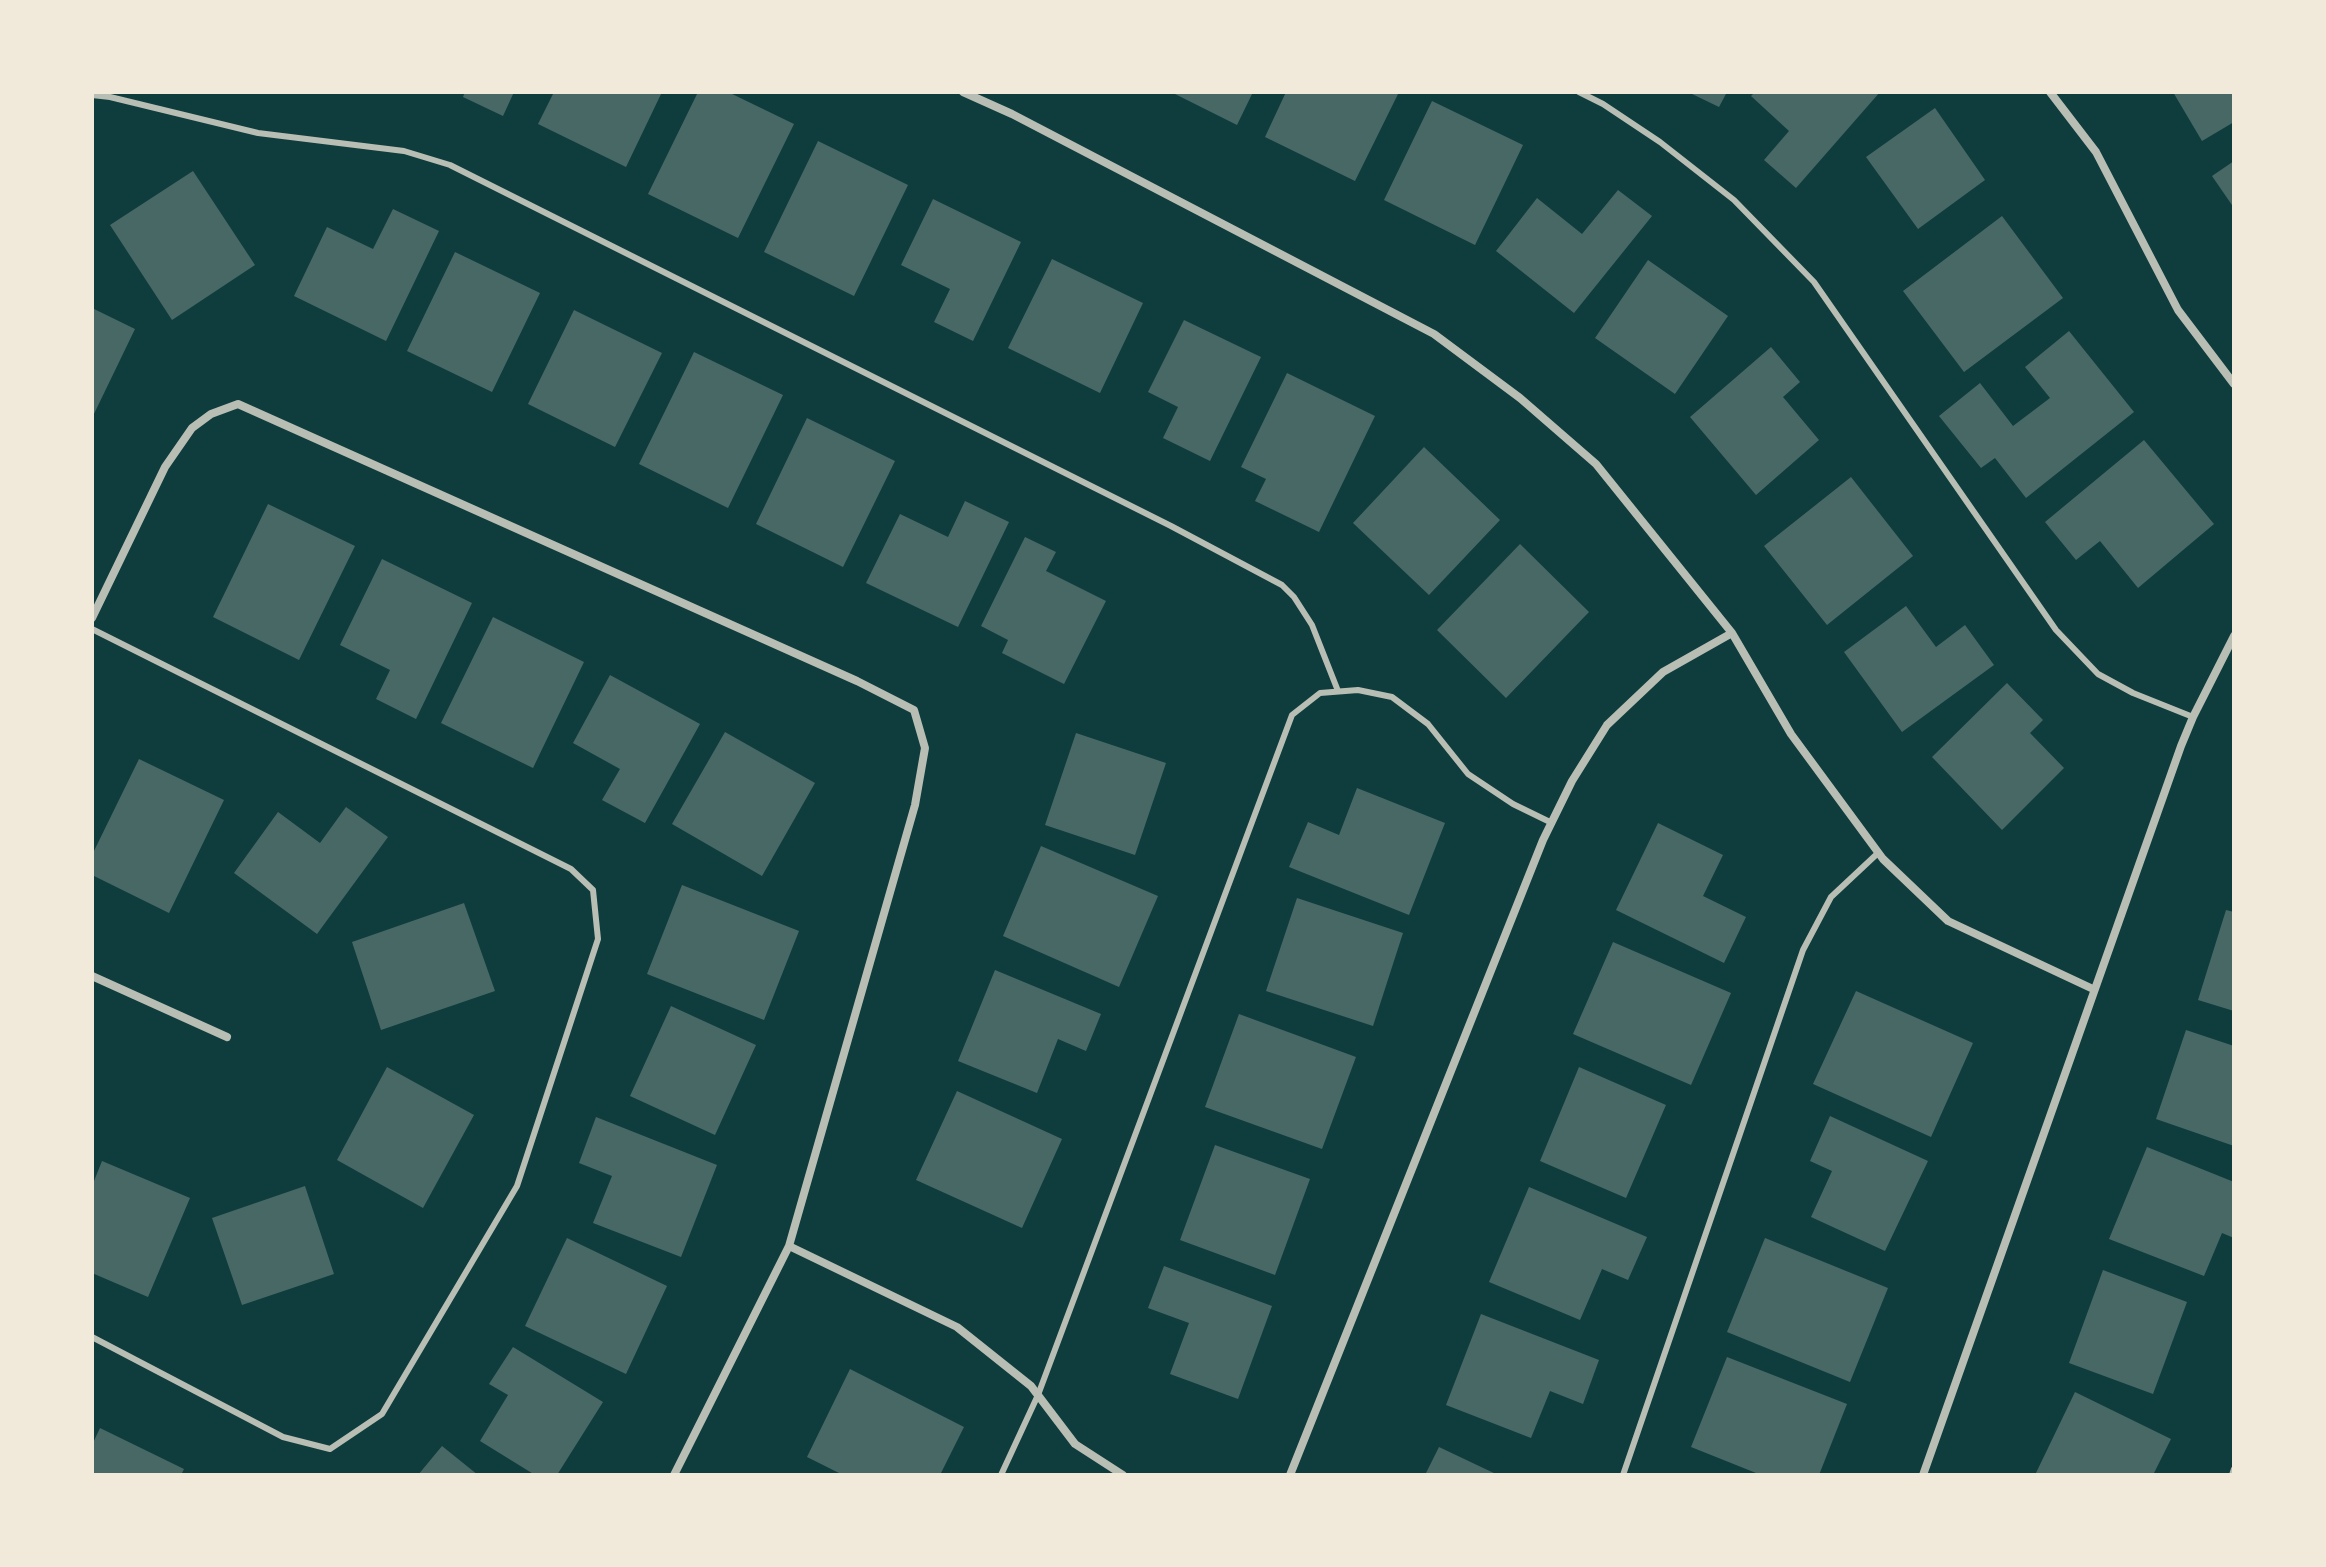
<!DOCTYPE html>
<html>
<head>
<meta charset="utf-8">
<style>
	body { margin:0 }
	#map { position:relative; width:2326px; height:1567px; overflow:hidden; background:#0f3d3e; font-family:Lato,sans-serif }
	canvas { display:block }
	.frame { position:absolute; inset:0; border:94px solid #f1e9da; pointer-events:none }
</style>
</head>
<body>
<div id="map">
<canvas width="2326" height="1567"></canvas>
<div class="frame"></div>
</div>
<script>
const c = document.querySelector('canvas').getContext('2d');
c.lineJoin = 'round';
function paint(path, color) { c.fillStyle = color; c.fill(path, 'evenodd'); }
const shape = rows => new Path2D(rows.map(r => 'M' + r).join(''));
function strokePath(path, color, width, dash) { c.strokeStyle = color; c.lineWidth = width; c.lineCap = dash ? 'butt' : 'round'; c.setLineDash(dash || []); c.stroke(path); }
const building = shape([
	[465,92,514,92,503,116,463,97],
	[554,92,662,92,626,167,538,124],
	[698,92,728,92,794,124,738,238,648,194],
	[1171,92,1253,92,1237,125],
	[1286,92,1399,92,1355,181,1265,137],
	[1688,92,1727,92,1719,107],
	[1755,92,1880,92,1796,188,1764,160,1789,131,1751,96],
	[2173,92,2234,92,2234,122,2202,141],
	[1432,101,1523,145,1475,245,1384,200],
	[1935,108,1985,180,1918,229,1866,157],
	[818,141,908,185,854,296,764,252],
	[2234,161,2234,208,2212,176],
	[193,171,255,265,172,320,110,225],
	[1618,190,1652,216,1574,313,1496,251,1537,198,1582,234],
	[933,199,1021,242,973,341,934,322,950,289,901,265],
	[393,209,439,231,386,341,294,296,327,227,373,249],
	[2002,216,2063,298,1964,372,1903,291],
	[455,252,540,293,492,392,407,351],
	[1052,259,1143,303,1100,393,1008,348],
	[1648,260,1728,316,1675,394,1595,338],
	[92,308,135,329,92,418],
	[574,310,662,353,615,447,528,404],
	[1184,320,1261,357,1210,461,1163,438,1178,407,1148,392],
	[2069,331,2134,412,2026,498,1995,458,1981,468,1939,416,1980,383,2013,426,2050,398,2025,367],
	[1771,347,1800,382,1783,397,1819,440,1756,495,1690,417],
	[694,352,783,395,728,508,639,464],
	[1287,373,1375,416,1319,532,1255,501,1266,479,1241,467],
	[807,418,895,461,843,567,756,524],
	[2144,440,2214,524,2138,588,2100,541,2076,560,2045,522],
	[1424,447,1500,520,1429,595,1353,523],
	[1851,477,1913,556,1827,625,1764,546],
	[965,501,1009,522,958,627,866,583,900,514,948,537],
	[268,504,355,546,299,660,213,617],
	[1025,537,1056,552,1046,571,1106,601,1064,684,1002,653,1008,640,981,626],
	[1520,544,1589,612,1506,698,1437,630],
	[382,559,472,603,416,719,376,699,390,670,340,645],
	[1906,606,1936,647,1965,625,1994,665,1902,732,1844,652],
	[493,617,584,662,533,768,441,723],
	[610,675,700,724,645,823,602,800,620,769,573,743],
	[2007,683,2043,720,2030,733,2064,768,2002,830,1932,757],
	[725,732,815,783,762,876,672,824],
	[1076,733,1166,763,1135,855,1045,825],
	[139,759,224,800,169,913,92,875,92,855],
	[1357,788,1445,823,1409,915,1289,867,1308,822,1339,835],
	[346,807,388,837,317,934,234,873,278,812,320,843],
	[1658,823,1723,855,1703,896,1746,917,1724,963,1616,910],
	[1041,846,1158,896,1119,987,1003,936],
	[682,885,799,931,764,1020,647,974],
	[1297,898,1403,933,1373,1026,1266,991],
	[464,903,495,991,381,1030,352,942],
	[2226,910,2234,912,2234,1011,2198,1000],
	[1613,942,1731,993,1691,1085,1573,1034],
	[995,970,1101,1014,1086,1051,1058,1039,1037,1093,958,1061],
	[1856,991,1973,1043,1931,1137,1813,1084],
	[671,1006,756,1045,715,1135,630,1096],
	[1239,1014,1356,1057,1322,1149,1205,1107],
	[2186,1030,2234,1046,2234,1146,2156,1119],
	[387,1067,474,1115,423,1208,337,1160],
	[1579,1067,1666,1105,1626,1198,1540,1161],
	[957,1091,1062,1139,1022,1228,916,1180],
	[1830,1116,1928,1161,1885,1251,1811,1217,1832,1171,1810,1161],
	[596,1117,717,1165,681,1257,593,1223,612,1176,579,1163],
	[1215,1145,1310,1179,1275,1275,1180,1240],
	[2147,1147,2234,1182,2234,1238,2222,1233,2204,1276,2109,1239],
	[102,1161,190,1198,148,1297,92,1273,92,1186],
	[305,1186,334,1274,242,1305,212,1218],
	[1529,1187,1647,1237,1628,1280,1602,1269,1580,1320,1489,1282],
	[567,1238,667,1286,626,1374,525,1326],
	[1765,1238,1888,1288,1850,1382,1727,1332],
	[1164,1266,1272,1306,1238,1399,1170,1374,1189,1323,1148,1308],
	[2103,1270,2187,1302,2153,1394,2069,1363],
	[1481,1314,1599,1360,1583,1404,1550,1391,1531,1438,1446,1405],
	[513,1347,603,1402,557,1475,535,1475,480,1441,508,1395,489,1384],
	[1727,1357,1847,1404,1819,1475,1761,1475,1691,1447],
	[850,1369,964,1427,940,1475,843,1475,807,1457],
	[2075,1392,2171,1439,2153,1475,2035,1475],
	[100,1428,184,1469,181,1475,92,1475,92,1445],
	[442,1446,478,1475,418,1475],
	[1439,1447,1498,1475,1425,1475]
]);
const service = shape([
	[1579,92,1603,104,1660,142,1734,200,1814,282,2056,630,2098,674,2133,693,2193,717],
	[92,95,110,97,258,133,404,151,450,165,1171,526,1282,585,1294,597,1312,625,1338,691],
	[92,629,571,869,593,890,598,939,517,1186,382,1414,330,1449,283,1437,92,1337],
	[1001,1475,1038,1395,1292,715,1320,693,1358,690,1392,697,1428,724,1468,774,1513,804,1552,823],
	[1623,1475,1803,950,1831,897,1878,853],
	[2232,1475,2234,1469]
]);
const minor = shape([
	[963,92,1012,114,1434,334,1520,398,1596,464,1732,633,1791,734,1883,859,1948,921,2093,989],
	[2050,92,2096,152,2178,310,2234,384],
	[92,618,165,467,192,428,211,414,238,404,857,681,914,710,925,748,915,805,789,1246,674,1475],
	[92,976,227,1037],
	[789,1246,957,1327,1031,1386,1075,1444,1123,1475],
	[1290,1475,1543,840,1572,781,1607,725,1663,672,1732,633],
	[1923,1475,2181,746,2193,717,2234,636]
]);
paint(building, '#486865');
strokePath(service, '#b8beb3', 6);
strokePath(minor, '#b8beb3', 8);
</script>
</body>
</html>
